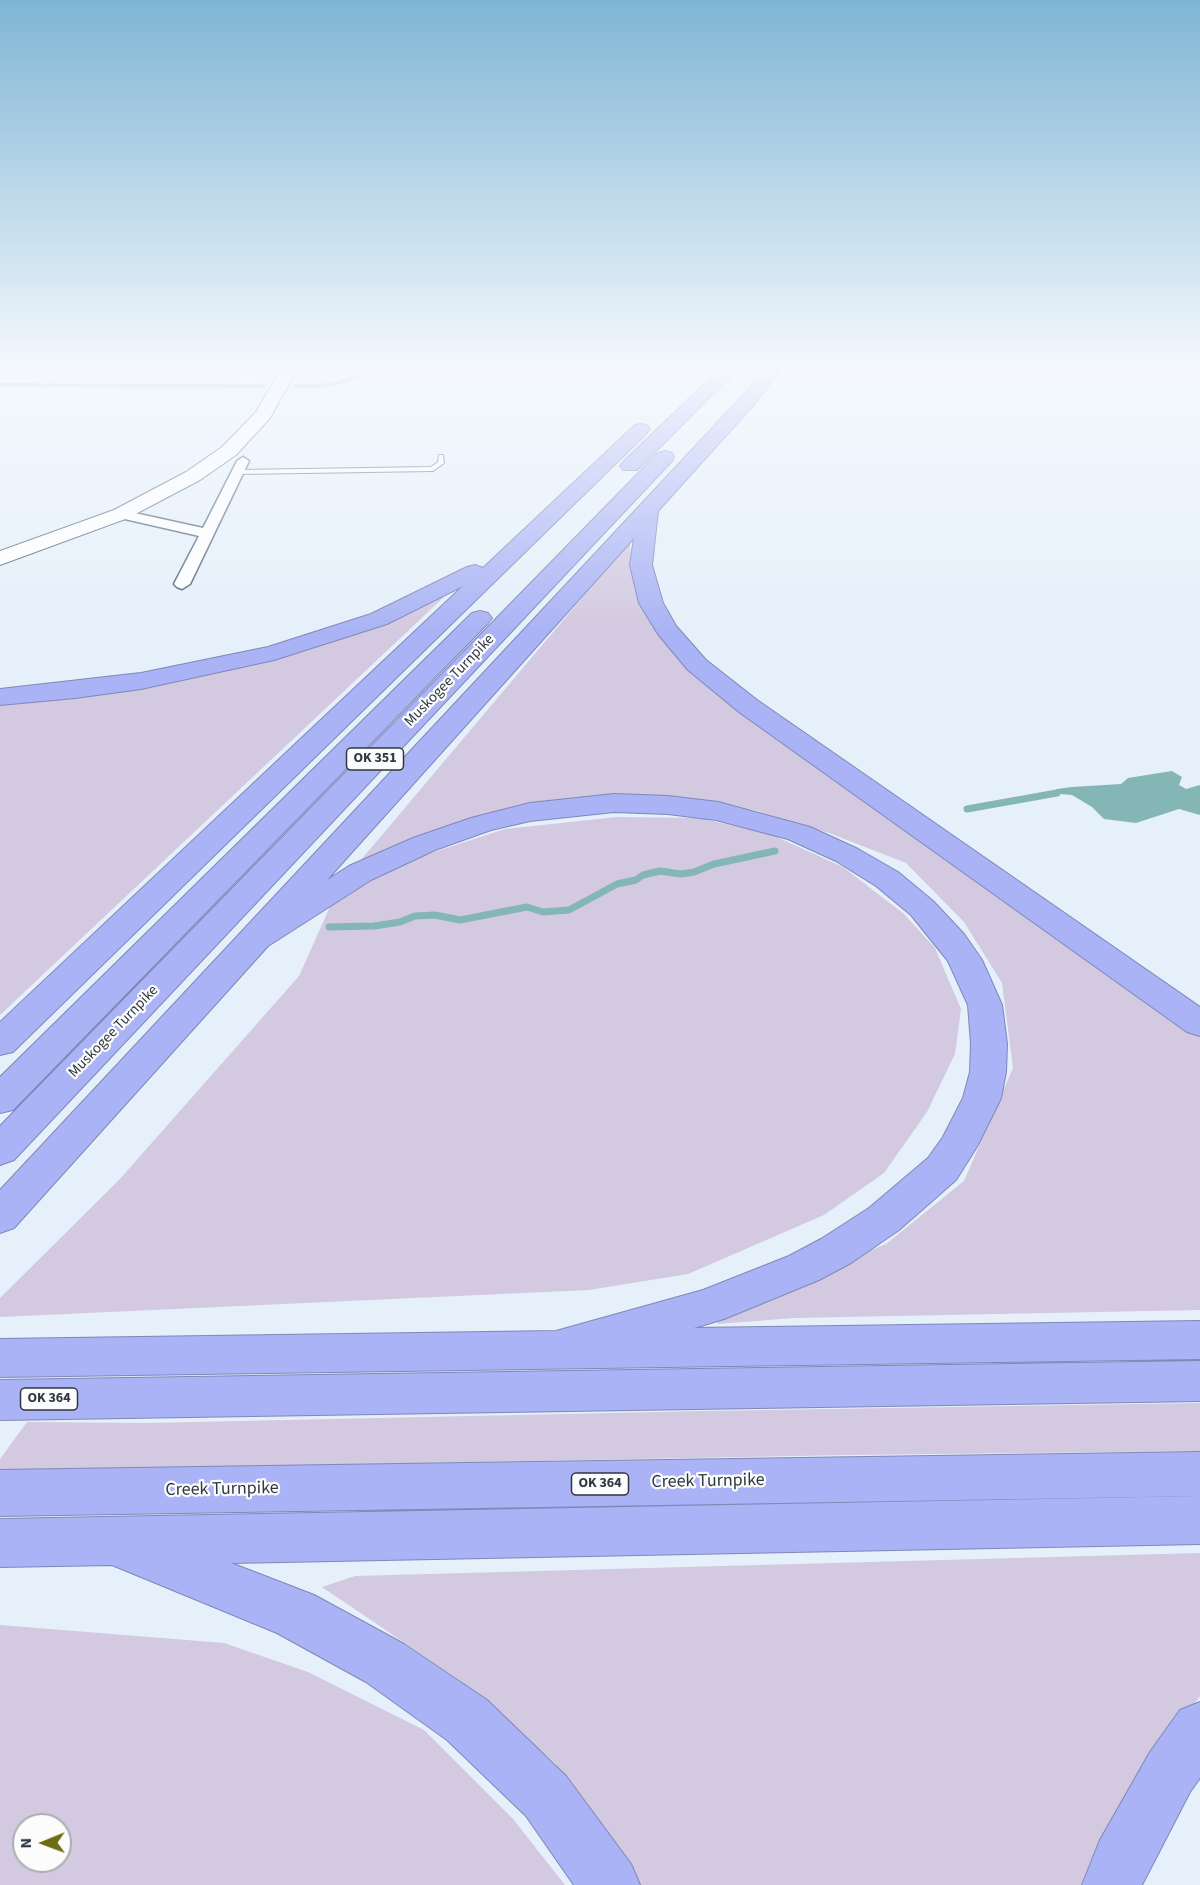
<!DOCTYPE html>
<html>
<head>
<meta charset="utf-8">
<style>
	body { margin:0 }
	#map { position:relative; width:1200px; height:1885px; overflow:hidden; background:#e6f0fa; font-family:"Source Sans 3",sans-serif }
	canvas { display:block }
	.north { position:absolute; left:12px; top:1813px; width:60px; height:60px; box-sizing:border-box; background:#fcfcfc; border:2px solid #aaaeb2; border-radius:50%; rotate:269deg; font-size:16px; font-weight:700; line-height:24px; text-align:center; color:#2e3842 }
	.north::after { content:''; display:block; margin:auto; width:21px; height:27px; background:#6c6e11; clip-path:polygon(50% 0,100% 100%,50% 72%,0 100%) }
</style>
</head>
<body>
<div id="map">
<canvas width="1200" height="1885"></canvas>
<div class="north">N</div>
</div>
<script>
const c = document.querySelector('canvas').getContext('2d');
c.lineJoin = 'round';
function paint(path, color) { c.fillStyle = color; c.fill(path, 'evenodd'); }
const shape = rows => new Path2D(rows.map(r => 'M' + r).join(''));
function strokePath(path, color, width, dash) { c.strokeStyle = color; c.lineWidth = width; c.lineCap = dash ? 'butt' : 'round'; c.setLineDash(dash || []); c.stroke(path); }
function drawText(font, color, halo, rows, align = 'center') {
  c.font = font + ' "Source Sans 3",sans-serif'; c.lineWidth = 4.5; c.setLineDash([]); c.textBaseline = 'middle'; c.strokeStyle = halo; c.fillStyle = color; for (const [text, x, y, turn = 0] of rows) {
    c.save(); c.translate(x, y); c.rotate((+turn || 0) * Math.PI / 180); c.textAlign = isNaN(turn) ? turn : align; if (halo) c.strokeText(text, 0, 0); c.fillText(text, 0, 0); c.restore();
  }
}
const green = shape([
	[630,541,631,561,656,628,1200,1034,1200,1310,794,1318,718,1324,717,1315,886,1244,964,1181,1013,1068,1002,983,964,922,906,863,829,833,754,810,694,802,606,798,360,861],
	[439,597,444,597,0,1015,0,701,236,667],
	[617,817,699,818,770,834,843,867,904,914,935,948,961,1009,955,1054,927,1112,884,1173,824,1215,688,1274,589,1290,0,1317,0,1298,119,1180,299,976,333,900,419,857,505,829],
	[1200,1403,1200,1451,849,1455,0,1471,0,1459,27,1422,146,1423,703,1411],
	[1200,1553,1200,1696,1115,1813,1090,1885,635,1885,555,1763,458,1679,322,1587,355,1576],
	[0,1625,224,1643,308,1672,424,1730,513,1819,565,1885,0,1885],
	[24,1825,60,1825,60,1861,24,1861]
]);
const water = shape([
	[1172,771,1182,777,1179,785,1186,789,1200,785,1200,815,1179,809,1136,823,1104,819,1092,807,1072,795,1049,793,1057,789,1072,787,1121,784,1128,778]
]);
const streamFar1 = shape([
	[0,385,264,386],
	[295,386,320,386,340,382,378,369]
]);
const stream = shape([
	[967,809,1057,793],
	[329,927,374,926,400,922,415,916,435,915,460,920,527,907,543,912,569,910,617,884,636,880,643,875,660,871,681,874,694,872,714,864,775,851]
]);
const lane = shape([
	[439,455,443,455,444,463,433,471,238,474,234,472,238,470,431,467,438,462,439,455]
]);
const street = shape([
	[243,457,249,461,190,584,182,589,177,587,174,584,199,536,116,517,114,514,121,510,203,528,237,461,243,457]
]);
const secondary = shape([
	[281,369,297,369,270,418,236,455,200,480,128,518,0,565,0,551,114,510,186,472,222,447,256,412,281,369]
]);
const highway = shape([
	[720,369,738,369,637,470,623,470,620,466,623,462,720,369],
	[764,369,781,369,758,400,658,511,652,565,663,603,676,626,706,660,757,700,1200,1007,1200,1036,1187,1032,739,712,688,670,658,634,639,603,630,565,634,538,327,880,349,866,413,838,471,818,530,803,614,794,668,796,718,802,810,827,858,849,898,872,933,901,964,934,982,960,1002,1005,1007,1044,1006,1072,1001,1098,978,1145,956,1180,899,1230,851,1263,819,1280,724,1319,694,1328,1200,1321,1200,1359,0,1377,0,1339,556,1331,703,1290,789,1256,821,1239,869,1208,928,1158,943,1137,963,1098,970,1072,971,1044,968,1005,948,961,911,915,876,886,836,861,788,839,716,820,668,814,614,812,530,821,491,830,435,850,371,880,268,946,14,1228,0,1233,0,1190,746,392,764,369],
	[641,424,647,425,650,429,647,433,13,1052,0,1055,0,1022,463,586,387,624,274,660,141,689,75,698,0,705,0,689,141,673,268,647,371,614,467,567,475,565,483,568,635,425,641,424],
	[665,451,672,453,674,457,672,461,14,1160,0,1165,0,1126,658,453,665,451],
	[480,611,488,613,492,618,488,623,13,1110,0,1113,0,1077,472,613,480,611],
	[1200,1361,1200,1401,0,1420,0,1380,1200,1361],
	[1200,1452,1200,1496,0,1516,0,1470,1200,1452],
	[1200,1496,1200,1544,231,1563,314,1595,404,1644,487,1700,566,1776,631,1864,640,1885,574,1885,526,1816,447,1740,366,1682,277,1633,112,1565,0,1567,0,1519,1200,1496],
	[1200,1702,1200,1778,1190,1792,1142,1885,1082,1885,1100,1840,1150,1752,1180,1710,1200,1702]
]);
const shields = [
	[375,759,57],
	[49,1399,57],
	[600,1484,57]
];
const shieldNames = [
	["OK 351",375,759],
	["OK 364",49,1399],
	["OK 364",600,1484]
];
const streetNames = [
	["Muskogee Turnpike",450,681,-46],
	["Muskogee Turnpike",114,1032,-46]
];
const nearStreetnames = [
	["Creek Turnpike",708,1482,-1],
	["Creek Turnpike",222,1490,-1]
];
paint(green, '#d3c9e0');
paint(water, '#83b6b5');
strokePath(streamFar1, '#83b6b5', 4);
strokePath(stream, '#83b6b5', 7);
strokePath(lane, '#51667c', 2);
strokePath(street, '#51667c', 3);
strokePath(secondary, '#51667c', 2);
strokePath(highway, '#7f88b6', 2);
paint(lane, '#fff');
paint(street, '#fff');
paint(secondary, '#fff');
paint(highway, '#aab3f5');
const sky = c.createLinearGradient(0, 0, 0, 633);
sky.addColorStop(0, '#7fb5d4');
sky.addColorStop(0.58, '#f4f8fd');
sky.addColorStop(1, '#f4f8fd00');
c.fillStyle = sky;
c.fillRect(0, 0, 1200, 633);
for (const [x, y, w] of shields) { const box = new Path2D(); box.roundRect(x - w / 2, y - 11, w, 22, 4.5); c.fillStyle = '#fcfcfc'; c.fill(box); strokePath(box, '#2e3842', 1.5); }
drawText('bold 14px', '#2e3842', null, shieldNames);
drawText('15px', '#2e3842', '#fcfcfc', streetNames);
drawText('18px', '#2e3842', '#fcfcfc', nearStreetnames);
</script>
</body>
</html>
